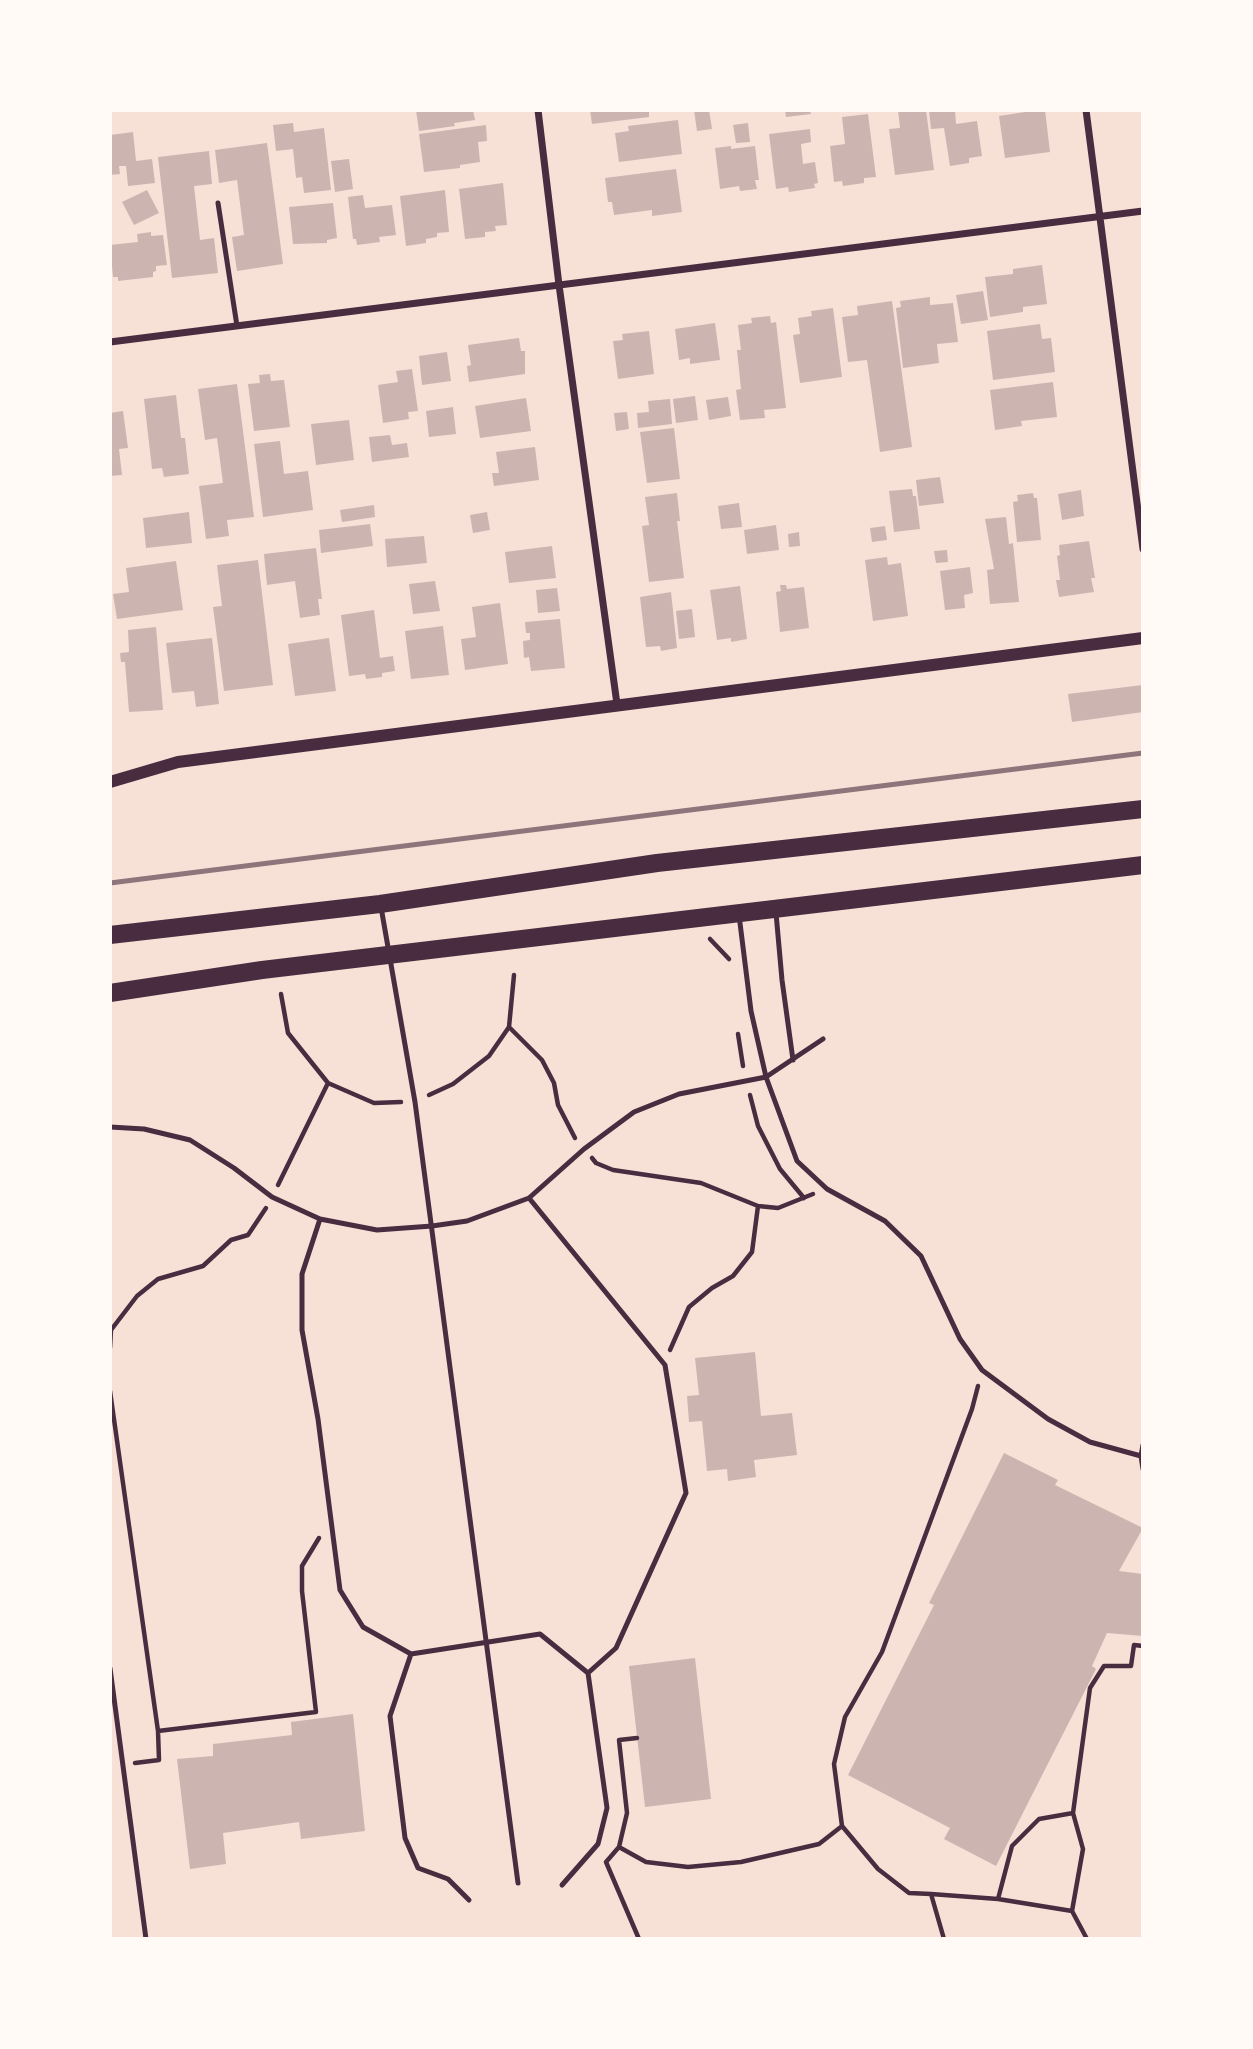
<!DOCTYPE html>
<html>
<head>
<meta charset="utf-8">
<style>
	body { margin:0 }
	#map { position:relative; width:1253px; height:2049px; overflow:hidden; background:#f7e1d7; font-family:Karla,sans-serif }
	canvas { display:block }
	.frame { position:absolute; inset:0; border:112px solid #fffaf5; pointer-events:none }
</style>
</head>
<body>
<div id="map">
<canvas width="1253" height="2049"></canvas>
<div class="frame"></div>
</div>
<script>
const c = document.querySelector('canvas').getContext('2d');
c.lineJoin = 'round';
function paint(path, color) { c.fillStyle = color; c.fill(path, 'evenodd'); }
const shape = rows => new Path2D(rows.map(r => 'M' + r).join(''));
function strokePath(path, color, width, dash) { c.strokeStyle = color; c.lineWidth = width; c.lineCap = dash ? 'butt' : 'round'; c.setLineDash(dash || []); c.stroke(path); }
const building = shape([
	[416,110,473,110,475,120,454,123,455,126,419,131],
	[590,110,649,110,649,117,592,124],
	[694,110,709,110,712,129,697,131],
	[785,110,810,110,811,114,786,117],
	[898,110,926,110,934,170,895,175,889,129,900,128],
	[929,110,955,110,956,124,977,121,982,156,969,158,969,163,950,166,944,128,931,129],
	[1038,110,1045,110,1050,152,1005,158,999,116],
	[868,114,876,177,864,178,864,183,843,186,842,181,834,182,830,146,845,144,842,117],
	[678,120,682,154,619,162,615,133,629,131,628,126],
	[293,123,294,132,324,128,331,190,304,193,302,177,296,178,293,149,276,151,273,125],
	[748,123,750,142,736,143,733,125],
	[486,125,487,141,478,142,480,162,460,165,460,168,424,172,419,134],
	[810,129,811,142,801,144,803,164,815,162,818,183,814,184,815,188,789,192,788,187,776,189,769,134],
	[133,132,136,161,152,159,155,183,128,186,126,166,119,166,120,174,110,175,110,135],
	[267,143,283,264,237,271,232,237,244,235,237,180,219,183,215,150],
	[731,146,731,149,755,146,759,180,755,180,757,189,740,191,739,186,720,189,715,148],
	[209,151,212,184,194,186,200,240,214,238,218,273,172,278,158,157],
	[349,159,353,189,335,192,331,161],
	[676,169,682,212,652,216,652,210,614,215,612,202,608,202,605,178],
	[503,183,507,225,495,226,496,231,485,232,485,237,465,239,459,189],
	[147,190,159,213,134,225,122,202],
	[445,190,449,232,437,233,437,237,426,239,426,243,406,246,400,196],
	[363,195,365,208,392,205,396,235,379,237,380,242,357,245,356,239,353,239,348,197],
	[333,203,337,238,327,240,327,243,293,244,289,207],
	[151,232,151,236,163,235,167,265,156,266,156,271,153,272,153,277,118,281,118,277,113,277,110,245,138,242,137,234],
	[1042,265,1047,304,1023,307,1023,312,990,317,985,277,1013,274,1013,269],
	[983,291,988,320,961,324,956,295],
	[930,297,930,305,953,303,958,342,937,344,939,363,903,368,896,308,901,307,900,301],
	[892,301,912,447,880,452,867,360,848,362,842,317,858,315,857,306],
	[833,308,842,377,800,383,793,335,800,334,798,318,812,316,811,311],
	[770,316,771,323,776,322,786,408,764,410,765,418,740,420,736,390,741,389,737,350,741,350,738,325,752,323,751,318],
	[715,323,720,360,690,364,690,358,679,360,675,329],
	[1040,324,1042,339,1051,338,1055,372,993,380,987,331],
	[649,331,654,374,618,379,613,341,623,340,622,334],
	[519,338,521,351,525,351,525,374,469,382,467,366,471,365,468,345],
	[447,352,451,381,422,385,419,356],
	[412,369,418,411,408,412,409,419,383,423,378,385,398,382,396,371],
	[270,374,271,381,284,380,290,427,254,431,248,384,260,383,259,375],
	[1053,382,1057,417,1021,421,1022,426,995,430,990,390],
	[237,384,254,517,227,520,229,536,206,539,199,486,223,483,217,438,205,440,198,389],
	[176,395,181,438,185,438,189,474,164,477,162,468,152,469,144,399],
	[695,396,698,420,676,423,673,399],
	[728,397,731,416,709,420,706,400],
	[526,398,531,431,480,438,475,406],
	[670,399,672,424,638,428,637,413,649,412,648,401],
	[453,407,456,434,429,437,426,411],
	[123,411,128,448,119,449,122,475,110,476,110,413],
	[627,412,629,429,616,431,614,413],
	[349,420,354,460,316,465,311,424],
	[674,428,680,479,647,483,640,432],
	[390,435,392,445,407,443,409,457,372,462,369,437],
	[280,441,284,474,308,471,313,510,263,517,254,444],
	[535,447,539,480,494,486,492,473,499,473,496,452],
	[940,477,944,503,919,506,916,480],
	[912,489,913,496,916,496,920,529,894,532,889,491],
	[1081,490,1084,516,1062,520,1058,494],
	[677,493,680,521,677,521,684,578,649,582,642,526,649,525,645,497],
	[1033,493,1034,498,1037,498,1041,540,1017,542,1013,502,1018,501,1017,495],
	[739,503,742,527,721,529,718,506],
	[374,505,375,517,342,522,340,510],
	[189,512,192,543,146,548,143,518],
	[487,512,490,530,473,533,470,515],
	[1006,517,1009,544,1013,543,1019,602,990,604,987,570,994,569,985,519],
	[370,524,373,546,321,553,319,530],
	[776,525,779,550,747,554,744,530],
	[885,526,887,540,872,542,870,528],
	[799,532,800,546,789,547,788,534],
	[424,536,427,563,387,567,385,539],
	[1089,541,1095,578,1091,578,1094,592,1059,597,1056,580,1060,580,1057,556,1060,555,1059,545],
	[552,546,556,578,509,583,505,552],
	[316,548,322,599,318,599,320,615,300,618,295,581,267,585,264,554],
	[947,550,948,562,936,563,934,551],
	[887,557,888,565,901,563,908,616,873,621,865,560],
	[258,560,273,685,224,691,213,607,222,606,217,565],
	[176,561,183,610,117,619,113,594,129,592,126,568],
	[970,567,973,593,964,595,965,608,945,610,940,571],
	[435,581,440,611,413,614,409,584],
	[780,585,786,585,787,589,804,587,809,628,780,632,776,592,781,591],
	[740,586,747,639,731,642,731,638,717,640,710,590],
	[557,588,560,611,538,613,536,590],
	[671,592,677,648,661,651,660,646,646,647,640,597],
	[500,603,508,664,465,670,461,639,476,637,472,607],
	[692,609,695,637,679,639,676,611],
	[374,610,380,658,393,656,395,671,382,673,382,677,366,679,365,674,349,676,341,615],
	[560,619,565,668,531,671,529,657,524,658,523,641,530,640,530,633,526,633,525,622],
	[443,626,449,675,411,679,405,631],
	[156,627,163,710,129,712,125,662,121,662,120,653,129,652,128,630],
	[212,638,219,704,196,707,194,691,172,693,166,643],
	[329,638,336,691,295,696,288,644],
	[1143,685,1143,712,1072,722,1068,694],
	[755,1352,761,1416,792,1413,797,1455,754,1460,756,1477,728,1481,727,1469,707,1471,702,1421,689,1422,687,1396,699,1395,695,1358],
	[1004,1453,1058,1480,1055,1485,1143,1528,1119,1571,1143,1574,1143,1636,1107,1633,1092,1666,1096,1669,996,1866,944,1839,950,1828,848,1775,934,1605,929,1603],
	[695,1658,711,1799,645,1807,629,1666],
	[353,1714,365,1831,301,1839,299,1822,223,1833,226,1864,190,1869,177,1759,213,1756,213,1744,292,1735,291,1722]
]);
const path = shape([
	[710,939,729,959],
	[281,994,288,1033,328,1083,374,1103,401,1102],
	[509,1027,542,1060,554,1083,558,1105,575,1138],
	[738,1034,743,1066],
	[429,1095,453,1084,489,1056,509,1027,514,975],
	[750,1095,758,1126,780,1169,804,1198],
	[592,1158,596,1163,613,1170,701,1183,758,1206,778,1208,813,1194],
	[278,1185,328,1083],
	[110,1348,111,1330,137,1296,158,1279,203,1266,231,1240,248,1235,266,1208],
	[670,1350,689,1307,712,1288,733,1276,752,1252,758,1206],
	[110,1391,158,1731,159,1760,135,1763],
	[158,1731,316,1712,302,1591,302,1566,319,1538],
	[637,1738,619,1740,627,1813,619,1847,606,1862,639,1939],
	[619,1847,646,1862,688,1867,741,1862,819,1844,842,1826],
	[931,1894,998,1899,1072,1911],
	[998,1899,1012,1846,1039,1819,1073,1813],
	[944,1939,931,1894,909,1893,878,1869,842,1826,834,1764,845,1717,882,1652,972,1409,978,1386],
	[1087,1939,1072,1911,1083,1849,1073,1813,1090,1688,1104,1666,1131,1666,1134,1645,1143,1646]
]);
const service = shape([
	[218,203,237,326],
	[381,907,415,1102,518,1883],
	[776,913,782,980,793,1060],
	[739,915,751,1011,766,1077,797,1161,827,1189,885,1221,921,1256,960,1339,982,1370,1048,1419,1090,1442,1141,1456],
	[110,1127,144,1129,190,1140,234,1168,272,1197,320,1219,377,1230,432,1226,467,1221,529,1198,584,1149,634,1112,679,1094,766,1077,823,1039],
	[529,1198,665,1365,686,1493,616,1648,588,1673,607,1808,598,1844,562,1885],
	[320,1219,302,1274,302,1330,318,1419,340,1590,363,1627,411,1654],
	[1143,1445,1141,1456,1143,1469],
	[110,1668,146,1939],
	[469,1900,448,1879,418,1868,405,1838,390,1716,411,1654,540,1634,588,1673]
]);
const minor = shape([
	[538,110,559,285,617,704],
	[1086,110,1143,549],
	[110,342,1143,211]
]);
const tertiary = shape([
	[110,782,178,762,1143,638]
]);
const primary = shape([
	[110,935,380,904,657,863,1143,809],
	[110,993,262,970,1143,865]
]);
const rail = shape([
	[110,883,1143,753]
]);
paint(building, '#ccb4b1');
strokePath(path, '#4a2c40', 4.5);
strokePath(service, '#4a2c40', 5);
strokePath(minor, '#4a2c40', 7);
strokePath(tertiary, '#4a2c40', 12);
strokePath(primary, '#4a2c40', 18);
strokePath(rail, '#8f747c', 5);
</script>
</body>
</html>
